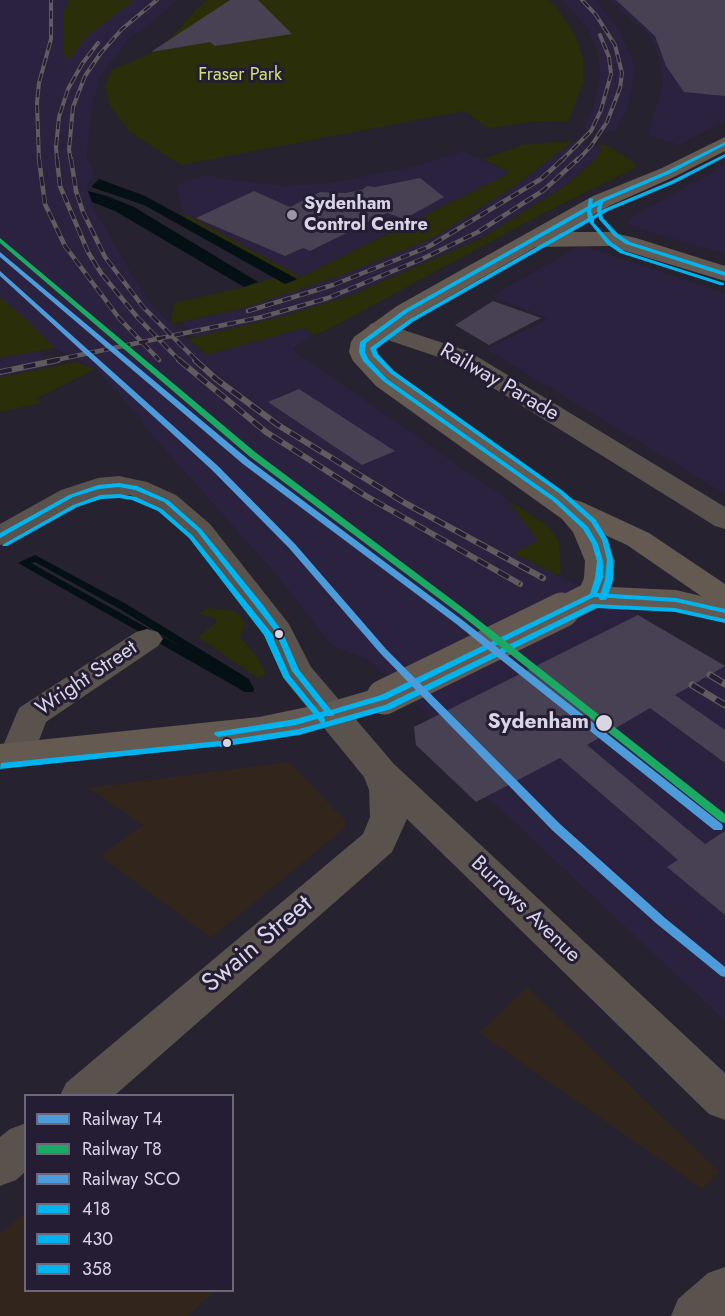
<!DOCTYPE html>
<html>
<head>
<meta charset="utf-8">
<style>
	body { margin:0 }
	#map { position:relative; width:725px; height:1316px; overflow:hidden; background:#26222f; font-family:Jost,sans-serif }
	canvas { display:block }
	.legend { position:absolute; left:24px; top:1094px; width:210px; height:198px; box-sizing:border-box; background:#241d34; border:2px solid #6c677b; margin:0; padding:8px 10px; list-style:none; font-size:18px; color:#d8d5e5 }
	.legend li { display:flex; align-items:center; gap:12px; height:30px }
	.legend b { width:30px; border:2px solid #6c677b }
</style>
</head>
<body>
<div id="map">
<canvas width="725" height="1316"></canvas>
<ul class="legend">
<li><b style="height:8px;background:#4d9bda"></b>Railway T4</li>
<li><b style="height:8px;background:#1aaa63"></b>Railway T8</li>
<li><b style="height:8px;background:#4d9bda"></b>Railway SCO</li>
<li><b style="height:8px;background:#00b5ef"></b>418</li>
<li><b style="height:8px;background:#00b5ef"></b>430</li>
<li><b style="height:8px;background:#00b5ef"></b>358</li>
</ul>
</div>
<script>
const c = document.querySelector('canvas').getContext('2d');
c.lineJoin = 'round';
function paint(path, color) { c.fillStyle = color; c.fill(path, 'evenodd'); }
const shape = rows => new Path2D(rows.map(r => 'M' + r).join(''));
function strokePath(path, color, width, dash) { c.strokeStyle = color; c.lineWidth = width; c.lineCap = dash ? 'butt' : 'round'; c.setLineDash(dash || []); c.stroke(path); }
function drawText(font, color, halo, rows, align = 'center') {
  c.font = font + ' Jost,sans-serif'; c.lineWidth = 6; c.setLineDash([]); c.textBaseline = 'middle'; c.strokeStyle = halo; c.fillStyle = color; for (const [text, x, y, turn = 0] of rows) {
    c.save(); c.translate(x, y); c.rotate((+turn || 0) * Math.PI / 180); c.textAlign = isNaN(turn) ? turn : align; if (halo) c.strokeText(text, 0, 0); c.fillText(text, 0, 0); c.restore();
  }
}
const commercial = shape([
	[289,762,345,820,345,828,211,938,100,856,143,825,88,788],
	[527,987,720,1172,702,1189,479,1033],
	[25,1212,26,1290,214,1291,188,1316,0,1316,0,1234]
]);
const built = shape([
	[0,0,178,0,141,31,130,37,99,78,90,119,87,158,95,174,87,185,93,207,146,298,171,324,206,355,304,328,314,335,292,349,508,500,539,541,513,553,646,619,725,665,725,1021,423,736,435,722,369,660,332,646,280,579,143,425,143,420,95,369,54,348,0,297],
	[562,0,594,0,599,4,621,34,634,64,632,90,625,114,616,130,606,133,582,129,593,107,600,78,598,53,588,29],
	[610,0,725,0,725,121,679,145,648,135,663,83,661,62,651,37],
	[572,142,602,148,595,159,568,184,482,238,349,296,280,317,196,337,184,322,240,309,342,275,431,239,515,186],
	[464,151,511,173,301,277,182,212,176,187,186,180,207,175,230,180,284,186,330,183,416,166],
	[725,165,725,254,630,226,628,219],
	[581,245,725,293,725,494,486,349,549,319,491,296],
	[39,351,48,368,0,377,0,358]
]);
const green = shape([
	[70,0,134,0,85,38,70,59,66,58,63,50,64,11],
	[207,0,549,0,556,6,575,35,583,59,583,83,568,122,539,121,488,128,464,111,181,165,130,132,110,106,105,86,112,70,161,49,197,8],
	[556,142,572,142,515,186,431,239,342,275,240,309,171,324,174,303,244,287,274,278,285,284,297,279,188,221,182,212,301,277,510,173,483,159,523,145],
	[602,145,610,147,633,162,636,166,635,168,540,215,329,329,314,335,304,328,207,355,188,339,280,317,349,296,482,238,568,184,595,159,602,148,596,146],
	[0,297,30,323,54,348,0,358],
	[77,362,95,369,36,399,42,403,0,412,0,377],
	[508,500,547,525,559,542,561,573,557,575,513,553,538,541],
	[208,608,233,611,241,616,245,622,240,637,257,657,266,674,258,678,198,637,217,622,212,617,199,614]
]);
const water = shape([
	[99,179,145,196,297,279,285,284,144,205,91,187],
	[88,191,107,196,134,207,258,282,244,287,115,211,92,202]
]);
const stream = shape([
	[35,555,126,604,249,679,254,689,253,692,245,692,18,563,35,555],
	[35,562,118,608,183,648,31,563,35,562]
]);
const building = shape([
	[230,0,258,0,292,34,215,46,210,42,151,52],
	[616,0,725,0,725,96,684,92,666,66,655,36],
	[420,178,444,197,404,219,387,213,310,251,303,248,285,256,196,218,254,191,290,207,320,192,345,193,362,190,367,186,375,187],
	[493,301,541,318,489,345,455,325],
	[299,389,395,451,362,465,268,402],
	[638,615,725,666,675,695,725,730,725,763,650,708,587,745,705,844,725,831,725,915,667,867,678,860,560,758,476,802,416,745,414,727]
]);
const minor = shape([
	[379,322,468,351,725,507,725,529,715,526,450,361,370,334,367,329,370,324,379,322],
	[119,476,147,482,176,495,210,524,289,624,311,667,394,764,725,1073,725,1120,709,1114,407,819,392,852,114,1096,60,1096,66,1083,363,834,370,817,369,790,364,777,284,679,263,633,188,536,156,507,130,495,102,495,81,502,11,542,0,545,0,524,61,490,98,478,119,476],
	[147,629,158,632,163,639,158,646,46,722,30,764,17,767,4,764,0,753,19,708,136,632,147,629],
	[26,1123,26,1171,16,1180,0,1186,0,1137,10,1129,26,1123],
	[725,1267,725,1316,671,1316,678,1299,708,1273,725,1267]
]);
const major = shape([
	[725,137,725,151,676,176,609,206,563,232,609,232,636,238,725,266,725,281,609,246,536,247,415,316,375,345,377,358,394,374,572,499,582,502,649,533,725,584,725,621,676,610,593,605,582,602,577,595,584,578,585,561,573,532,562,519,376,386,353,361,349,352,351,342,354,337,397,306,593,196,662,168,725,137],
	[605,535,627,545,701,596,676,590,612,587,615,561,605,535],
	[384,686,396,689,401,697,396,705,330,726,259,741,0,768,0,744,259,717,326,703,384,686]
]);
const railFar3 = shape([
	[39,161,37,103,39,83,51,39,51,0],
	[57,161,56,147,59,117,68,89,82,64,98,43],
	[71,161,69,150,73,107,85,76,100,54,122,29,157,0],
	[561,161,591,131,601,110,611,74,609,57,600,35],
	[577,161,591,146,607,122,620,88,622,73,615,45,596,15,582,0]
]);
const railFar2 = shape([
	[39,159,45,204,65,246,119,318,159,360],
	[57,159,60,186,88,252,101,273,138,318,180,361],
	[71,159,76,191,83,212,105,257,144,308,197,361],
	[248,311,333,285,428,247,541,179,563,159],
	[51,361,262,317,328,298,422,259,478,232,544,190,578,159]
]);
const railFar1 = shape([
	[179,360,266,432,366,496,520,584],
	[195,360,216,379,278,425,405,503,543,578],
	[0,372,58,360]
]);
const rail = shape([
	[710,675,725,684],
	[692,685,725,705]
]);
const majorBridgeFar1 = shape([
	[559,612,593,595]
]);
const majorBridge = shape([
	[384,697,562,610]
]);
const bus1 = shape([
	[725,142,725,145,671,173,603,202,601,210,603,218,618,234,630,242,725,272,725,276,626,244,614,236,599,219,597,210,598,205,408,312,366,343,365,352,369,360,387,379,557,499,588,527,598,544,603,561,603,578,597,593,676,598,725,609,725,613,676,602,594,597,387,699,334,714,333,716,327,716,296,725,218,737,214,734,215,732,296,719,324,711,292,671,275,631,197,531,164,502,135,490,119,487,99,489,73,497,0,538,0,533,69,495,98,485,119,483,137,486,168,500,201,529,263,605,282,631,299,670,331,710,381,695,590,594,595,578,597,561,592,544,583,529,553,501,383,381,363,361,359,352,360,342,404,310,599,200,667,171,725,142]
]);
const bus2 = shape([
	[725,154,725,157,675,183,608,211,594,219,594,223,611,242,624,251,724,283,724,285,720,285,620,253,607,244,589,222,414,321,376,349,378,354,394,371,563,491,596,520,608,540,613,560,613,580,607,598,606,600,600,600,599,598,605,580,607,560,602,540,591,522,559,493,390,373,373,356,370,348,410,319,588,218,587,211,589,198,593,199,591,211,593,216,604,209,671,181,725,154],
	[592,604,675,608,725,619,725,623,675,612,596,608,391,709,299,735,220,747,216,744,220,741,299,729,321,723,283,677,264,635,265,633,271,633,290,676,325,719,325,722,385,705,592,604]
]);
const bus3 = shape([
	[119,494,136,497,162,509,193,536,273,635,274,637,273,639,267,639,189,538,158,511,132,500,119,498,101,499,77,507,7,546,3,546,2,545,73,505,100,495,119,494],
	[219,741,223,744,222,746,0,769,1,763,219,741]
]);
const rail1 = shape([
	[0,271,218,466,295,544,386,649,560,824,665,918,725,967,725,977,721,976,657,924,552,830,380,653,289,548,212,470,0,276,0,271]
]);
const rail2 = shape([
	[0,238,255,452,467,611,725,814,725,823,721,822,461,615,249,456,0,243,0,238]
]);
const rail3 = shape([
	[0,252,249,460,461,619,722,824,723,827,722,830,714,830,455,623,243,464,0,257,0,252]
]);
const markers = [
	[292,215,6,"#9a96a5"],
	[279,634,5,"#d8d5e5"],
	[604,723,9,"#d8d5e5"],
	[227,743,5,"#d8d5e5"]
];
const farParknames = [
	["Fraser Park",240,76]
];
const farPoinames = [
	["Sydenham",304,205],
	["Control Centre",304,226]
];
const streetNames = [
	["Railway Parade",499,383,30],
	["Wright Street",87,679,-34],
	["Burrows Avenue",525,910,44]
];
const stopNames = [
	["Sydenham",589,723]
];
const nearStreetnames = [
	["Swain Street",258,945,-40]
];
paint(commercial, '#31251c');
paint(built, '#2a223e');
paint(green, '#2a2f0a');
paint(water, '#051014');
paint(stream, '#051014');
paint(building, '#484153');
paint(minor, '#59524d');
paint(major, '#645a52');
strokePath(railFar3, '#615b5d', 4);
strokePath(railFar2, '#615b5d', 4.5);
strokePath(railFar1, '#615b5d', 6);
strokePath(rail, '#615b5d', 7);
strokePath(railFar3, '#241d34', 2, [8]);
strokePath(railFar2, '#241d34', 3, [9]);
strokePath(railFar1, '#241d34', 4, [12]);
strokePath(rail, '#241d34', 4.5, [14]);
strokePath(majorBridgeFar1, '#645a52', 28);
strokePath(majorBridge, '#645a52', 35);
paint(bus1, '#00b5ef');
paint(bus2, '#00b5ef');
paint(bus3, '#00b5ef');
paint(rail1, '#4d9bda');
paint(rail2, '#1aaa63');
paint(rail3, '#4d9bda');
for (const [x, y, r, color] of markers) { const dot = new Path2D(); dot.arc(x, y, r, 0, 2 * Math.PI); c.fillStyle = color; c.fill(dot); strokePath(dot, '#241d34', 2); }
drawText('18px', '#cfe176', '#241d34', farParknames);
drawText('bold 18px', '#d8d5e5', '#241d34', farPoinames, 'left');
drawText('21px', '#d8d5e5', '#241d34', streetNames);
drawText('bold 21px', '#d8d5e5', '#241d34', stopNames, 'right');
drawText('26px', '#d8d5e5', '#241d34', nearStreetnames);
</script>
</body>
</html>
